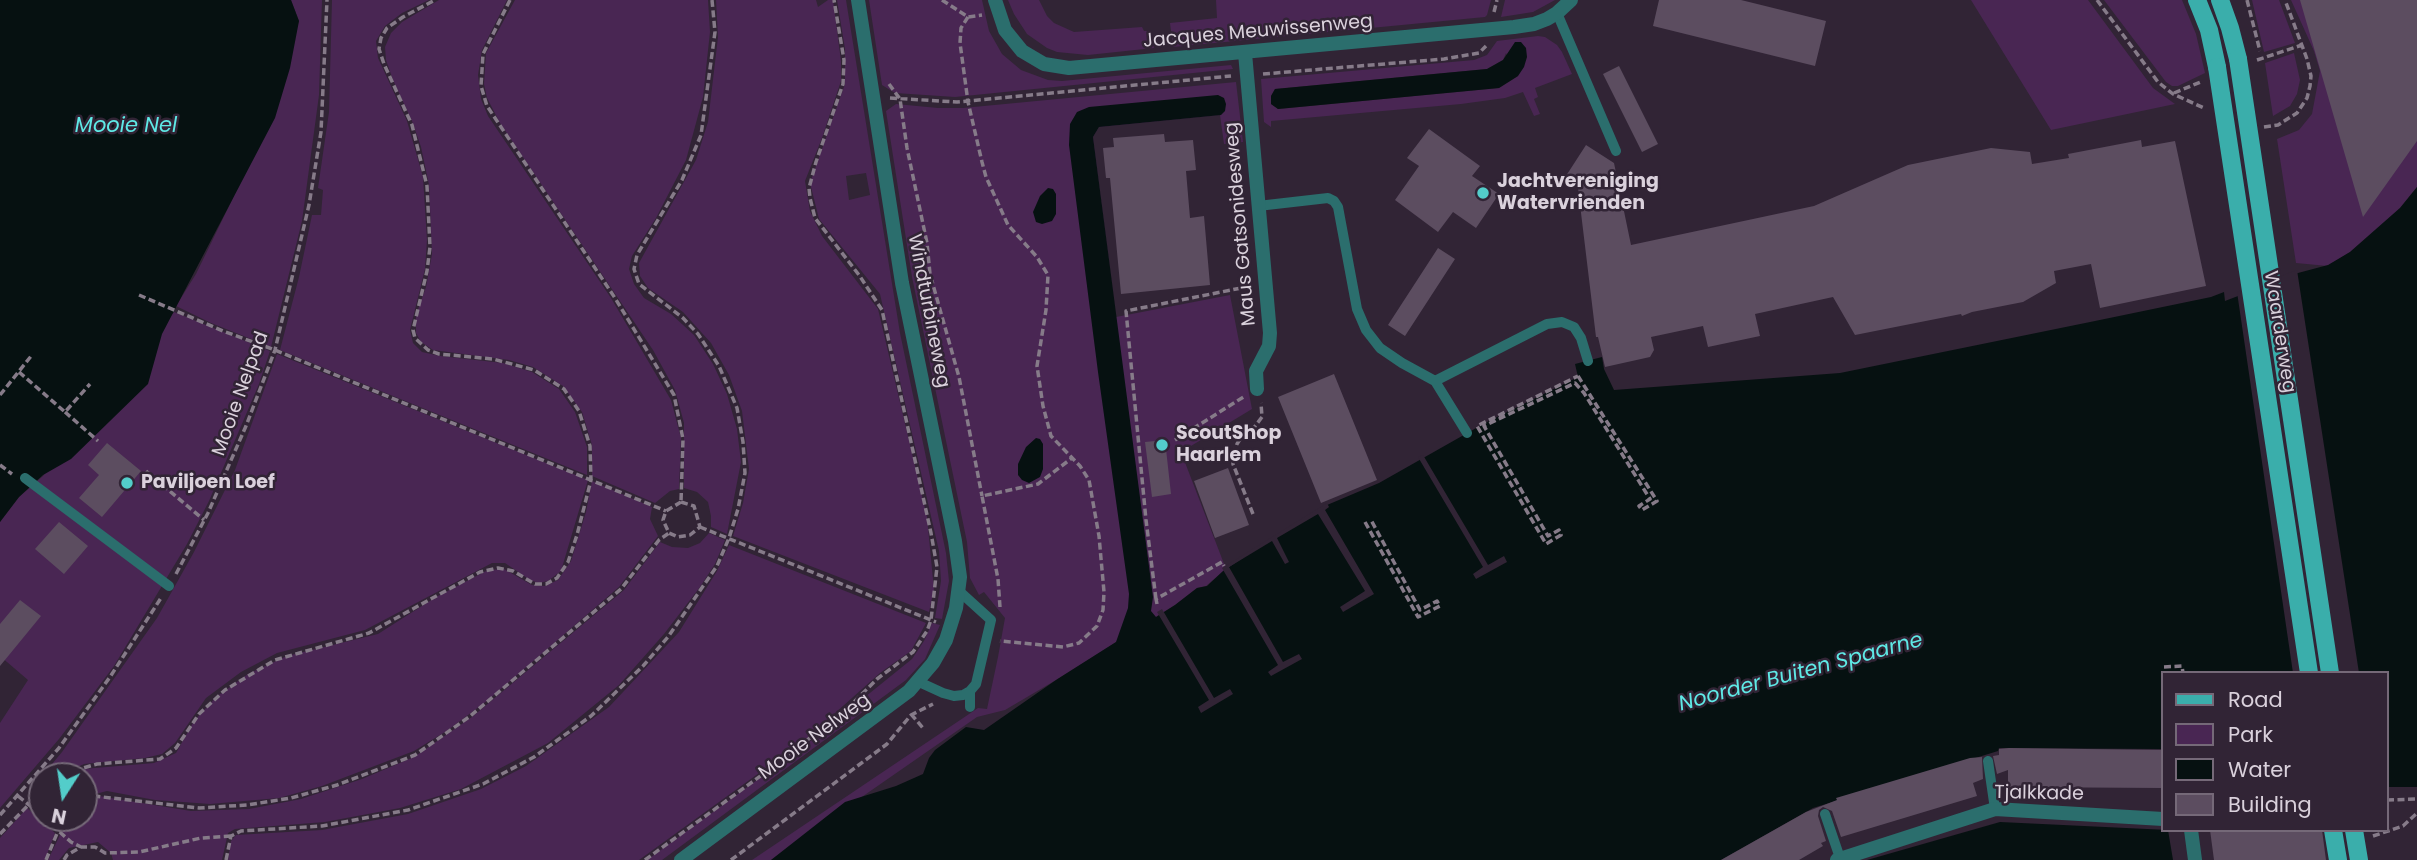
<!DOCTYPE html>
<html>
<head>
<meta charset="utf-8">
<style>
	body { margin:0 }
	#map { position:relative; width:2417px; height:860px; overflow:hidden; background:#312435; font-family:Poppins,sans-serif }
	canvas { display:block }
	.legend { position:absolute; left:2161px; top:671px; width:228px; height:161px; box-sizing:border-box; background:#312435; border:2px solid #756978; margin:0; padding:9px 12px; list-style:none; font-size:21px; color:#dad1dc }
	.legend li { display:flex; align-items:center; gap:14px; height:35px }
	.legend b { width:35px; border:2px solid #756978 }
	.north { position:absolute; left:28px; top:762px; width:70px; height:70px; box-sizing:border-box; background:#312435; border:2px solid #756978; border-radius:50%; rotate:192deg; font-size:19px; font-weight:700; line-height:28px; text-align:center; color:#dad1dc }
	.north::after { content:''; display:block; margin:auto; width:24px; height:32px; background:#53cdca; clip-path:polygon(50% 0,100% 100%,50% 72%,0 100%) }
</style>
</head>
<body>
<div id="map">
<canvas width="2417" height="860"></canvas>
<ul class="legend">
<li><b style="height:9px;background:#3aaeab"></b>Road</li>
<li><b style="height:19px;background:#492653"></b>Park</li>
<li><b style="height:19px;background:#061111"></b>Water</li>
<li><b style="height:19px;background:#5c4d60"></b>Building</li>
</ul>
<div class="north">N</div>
</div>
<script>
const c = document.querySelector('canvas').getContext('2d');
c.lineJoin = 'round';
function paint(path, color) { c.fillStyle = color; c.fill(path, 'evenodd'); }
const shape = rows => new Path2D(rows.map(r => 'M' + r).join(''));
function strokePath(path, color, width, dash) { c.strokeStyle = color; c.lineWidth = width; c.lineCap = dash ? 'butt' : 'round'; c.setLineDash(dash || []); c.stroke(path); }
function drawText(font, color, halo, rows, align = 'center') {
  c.font = font + ' Poppins,sans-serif'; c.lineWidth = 5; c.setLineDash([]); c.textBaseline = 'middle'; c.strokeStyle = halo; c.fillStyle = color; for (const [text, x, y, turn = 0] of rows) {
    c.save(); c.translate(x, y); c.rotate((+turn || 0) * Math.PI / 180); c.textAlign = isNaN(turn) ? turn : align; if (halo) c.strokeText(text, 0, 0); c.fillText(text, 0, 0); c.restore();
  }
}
const green = shape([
	[291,0,322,0,319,95,302,221,271,347,211,323,176,306,196,274,232,200,299,21],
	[332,0,429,0,402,13,385,26,376,41,378,58,407,121,423,177,427,240,425,269,410,330,413,343,422,352,440,356,503,363,532,372,559,389,575,412,587,447,587,475,280,350,299,277,312,215,321,215,323,190,318,188,329,112],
	[439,0,507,0,482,50,478,75,481,99,488,116,611,298,671,400,681,438,679,489,670,491,655,503,592,476,592,445,582,412,563,386,533,367,509,360,433,350,421,342,416,333,416,315,426,287,432,254,429,185,421,147,412,121,393,80,386,60,385,47,391,33,402,22],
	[515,0,708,0,710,32,703,97,686,160,656,218,632,256,629,269,634,284,644,298,671,314,694,335,713,364,727,394,737,429,741,462,727,534,711,527,711,516,708,502,697,492,684,488,684,423,675,390,653,350,500,123,487,98,484,84,486,53],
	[716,0,816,0,818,7,828,0,833,0,841,61,841,81,822,138,805,181,810,211,822,236,878,309,927,517,934,590,929,612,733,536,743,503,749,469,742,411,729,375,711,343,683,312,648,288,640,276,639,263,696,160,708,122,718,37],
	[837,0,846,0,900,333,946,553,949,581,942,619,935,618,941,581,939,551,880,294,819,219,810,183,845,84,845,49],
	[866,173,870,195,849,200,846,176],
	[869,0,982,0,989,31,1002,54,1021,70,1048,80,1062,81,1231,65,1233,69,955,97,895,93,882,85],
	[1008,0,1039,0,1047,16,1054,23,1074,32,1142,27,1144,31,1151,31,1154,48,1088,55,1057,52,1047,48,1027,34,1014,14],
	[1216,0,1491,0,1487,15,1485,17,1173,47,1170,23,1217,18],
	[1505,0,1555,0,1533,12,1501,17],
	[1971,0,2088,0,2153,88,2175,104,2051,130],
	[2104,0,2182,0,2196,34,2205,73,2178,86,2172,86,2166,82],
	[2252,0,2279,0,2295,43,2264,52],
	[2291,0,2417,0,2417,187,2400,208,2350,252,2328,266,2296,263,2277,139,2299,130,2312,114,2320,71,2314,51],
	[1538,36,1545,37,1557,45,1562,52,1572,74,1535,88,1538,97,1534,99,1540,114,1534,116,1523,92,1505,98,1461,104,1271,121,1271,127,1264,122,1261,79,1474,60,1487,55,1497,41],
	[1506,53,1518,76,1499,88,1278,109,1271,104,1271,96,1275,89,1487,69,1503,60],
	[2294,53,2300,80,2297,94,2290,106,2273,116,2265,63],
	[1236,82,1243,142,1224,144,1220,115,1099,127,1093,137,1116,317,1230,295,1252,409,1181,452,1226,569,1206,586,1197,588,1175,605,1056,680,1005,710,977,717,771,860,752,860,978,708,987,709,998,657,1005,618,984,592,979,595,970,578,967,542,912,277,886,111,896,104,938,108,963,108],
	[174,312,270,351,259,384,209,501,187,544,114,666,59,739,0,808,0,723,28,680,0,656,0,522,19,497,43,476],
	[277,354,588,480,561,571,548,581,539,583,530,580,505,563,492,563,365,630,277,653,241,672,206,698,175,743,162,754,145,758,84,764,58,776,42,776,62,752,157,618,194,552,235,470],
	[592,481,652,507,650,519,658,536,619,587,488,700,448,730,414,751,322,786,279,798,210,804,155,800,107,791,84,797,84,776,68,776,83,769,154,763,176,753,194,721,216,697,248,674,287,656,378,634,436,597,488,570,504,569,532,585,545,586,558,580,571,561,586,512],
	[709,533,725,540,715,564,700,587,664,634,619,685,548,743,461,789,400,808,325,822,235,829,228,833,222,860,113,860,111,853,98,842,69,848,59,860,48,860,68,818,84,818,84,799,86,798,99,796,191,811,249,809,301,799,362,779,414,757,472,717,624,590,660,542,672,547,688,548,700,543],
	[729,545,926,623,911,651,880,673,806,739,639,860,228,860,231,841,236,835,322,830,408,814,481,789,526,766,609,707,653,660,679,632,717,571],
	[932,623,940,625,925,659,906,680,662,860,647,860,808,743,912,659,924,641],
	[27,808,55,833,45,860,0,860,0,838]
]);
const water = shape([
	[0,0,291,0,299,21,290,68,275,118,162,334,148,384,71,459,43,475,19,497,0,522],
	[1515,42,1521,42,1526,48,1527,57,1524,67,1518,76,1499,88,1278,109,1271,104,1271,96,1275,89,1487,69,1503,60],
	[1218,95,1224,98,1226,104,1225,111,1221,115,1099,127,1093,137,1153,597,1151,611,1156,617,1175,605,1197,588,1207,586,1223,571,1320,508,1379,483,1485,423,1578,377,1575,364,1602,357,1604,369,1614,390,1840,373,2095,321,2211,297,2224,292,2225,301,2298,273,2328,265,2350,252,2400,208,2417,187,2417,787,2387,787,2387,673,2163,673,2163,749,1999,748,1998,751,1813,808,1721,860,771,860,845,802,896,786,923,774,929,758,935,750,966,727,984,730,1056,680,1116,642,1128,608,1129,594,1098,372,1069,145,1070,124,1077,112,1089,107],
	[1048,188,1053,189,1056,194,1056,214,1052,221,1042,224,1036,222,1033,212,1040,196],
	[1036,438,1040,439,1043,444,1043,469,1040,477,1029,483,1022,480,1018,475,1018,464,1026,447],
	[2000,822,2168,830,2173,860,1867,860]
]);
const pier = shape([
	[2297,270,2359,673,2293,673,2237,292],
	[1423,455,1488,565,1504,556,1507,562,1476,579,1473,574,1483,567,1418,457],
	[1327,503,1329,507,1325,510,1374,594,1343,612,1340,607,1365,591,1318,514,1277,538,1289,562,1285,564,1272,541,1229,567,1283,662,1299,654,1302,659,1271,676,1268,672,1278,665,1222,568],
	[1162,609,1214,698,1230,689,1233,694,1201,713,1198,707,1209,700,1157,612]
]);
const building = shape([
	[1659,0,1741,0,1826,21,1815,66,1653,26],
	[2300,0,2417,0,2417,141,2363,217],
	[1619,66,1658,144,1642,152,1603,74],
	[1429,129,1480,166,1472,176,1499,194,1476,228,1453,212,1438,232,1395,200,1419,166,1407,158],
	[1164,134,1165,142,1193,140,1196,170,1186,171,1190,218,1204,216,1210,285,1121,294,1110,178,1106,178,1103,148,1114,147,1113,138],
	[2141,140,2142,147,2175,141,2206,286,2100,308,2091,264,2054,271,2056,283,2023,302,1972,312,1962,316,1961,314,1855,335,1833,297,1755,314,1760,336,1708,347,1703,326,1651,337,1654,350,1650,357,1605,367,1598,337,1596,337,1578,188,1564,179,1586,145,1614,163,1631,245,1814,206,1908,165,1991,148,2030,152,2032,164,2069,158,2068,154],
	[1438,248,1455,259,1405,336,1388,325],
	[1334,374,1377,480,1321,503,1278,397],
	[1165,440,1171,494,1152,497,1145,442],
	[107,443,141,471,102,517,79,498,99,475,88,465],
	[1228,468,1249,525,1215,538,1194,481],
	[59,522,88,546,64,574,35,549],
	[20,600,41,616,0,666,0,624],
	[2009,748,2163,750,2163,788,2008,787,2008,770,1997,774,1993,756,1999,755,1999,749],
	[1982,757,1983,779,1973,783,1977,796,1841,837,1832,811,1823,807,1819,810,1818,816,1826,841,1821,843,1823,846,1799,860,1721,860,1806,812,1837,800,1836,798,1970,758],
	[2210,830,2322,830,2326,860,2214,860]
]);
const path = shape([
	[510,0,483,54,481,86,487,106,615,298,674,395,683,439,681,502],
	[942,0,968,17,982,15],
	[2097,0,2158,82,2173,94,2204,108],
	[2247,0,2260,51],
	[1494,12,1497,0],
	[968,17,961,28,960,43,968,102,982,162,986,177,1008,225,1037,257,1048,275,1046,310,1037,366,1043,406,1051,436,1080,466,1089,480,1099,536,1104,592,1103,610,1097,626,1079,643,1063,647,1000,641],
	[2257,60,2302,45],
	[1263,74,1444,59,1479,53,1486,46],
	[889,84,900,99,907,148,927,243,930,274,959,377,982,496],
	[2174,93,2203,81],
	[890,98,957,102,1231,76],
	[2264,127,2278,125,2297,113,2307,98,2310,86,2311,76,2307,59,2285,0],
	[139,295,223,331,275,350,666,511],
	[19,372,65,412,90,384],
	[1578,376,1657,501,1642,510,1639,506,1650,499,1584,393,1575,383,1484,426,1548,536,1559,530,1561,535,1546,544,1477,426,1578,376],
	[0,395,32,355],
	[65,412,98,441],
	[1175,440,1245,396],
	[0,465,12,474],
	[146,471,204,520],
	[681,502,694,506,700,527,690,535,678,537,669,533,663,520,666,511,681,502],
	[1253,514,1233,464,1233,455,1237,444,1242,436,1253,429,1262,417,1261,403],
	[1365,522,1418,617,1440,606,1437,601,1420,610,1371,520],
	[700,527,936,622],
	[176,574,208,513,246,426,275,350,309,205,321,132,327,0],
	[1156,599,1146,520,1126,311,1251,286],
	[1157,604,1156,599,1222,562,1224,566],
	[1000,607,998,579,982,496,1038,484,1072,458],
	[2164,667,2182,666,2183,673],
	[911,714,923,728],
	[65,776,73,771,97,764,160,759,176,748,199,714,225,690,275,660,369,633,480,572,498,568,513,571,535,584,546,584,557,578,568,562,577,535,591,480,590,446,579,411,564,389,534,370,493,359,439,354,428,350,415,338,413,330,427,271,430,247,427,186,412,125,384,64,379,49,381,38,387,28,403,17,435,0],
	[18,796,39,813,42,812],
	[2387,800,2417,799],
	[84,801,94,796,199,808,247,805,291,798,337,785,415,755,469,717,621,589,659,540,669,533],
	[0,815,59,748,110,677,161,598],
	[44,818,71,842,81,847],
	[0,834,42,791],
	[2373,836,2403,826,2417,813],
	[46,860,58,831,68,818],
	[64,860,67,855,81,847,95,847,105,853,139,852,201,838,231,836],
	[226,860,231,836,241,831,322,826,408,810,483,784,534,757,591,716,643,666,668,637,717,566,729,538,738,509,745,473,743,442,737,408,719,366,698,334,683,318,639,284,634,269,637,255,682,180,701,135,715,32,712,0],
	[645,860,770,769,846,710,877,679,913,652,927,631,931,620,937,567,931,533,882,310,859,275,815,218,810,198,809,188,816,162,843,84,844,60,834,0],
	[731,860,887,744,911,715,933,704]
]);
const service = shape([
	[1557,13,1616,151],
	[1258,206,1328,198,1334,201,1338,207,1357,309,1366,330,1380,348,1402,363,1435,381],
	[1467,433,1435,381,1547,324,1562,322,1574,327,1581,338,1588,361],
	[25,478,169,586],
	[919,682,943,693,954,696,963,695,970,691,976,684,991,620,959,591],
	[970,707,970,691],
	[1988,761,1995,809],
	[1825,814,1840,858]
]);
const minor = shape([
	[995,0,1005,30,1022,51,1044,64,1069,68,1514,27,1534,24,1547,19,1557,13,1571,0],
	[1245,53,1270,333,1269,346,1256,371,1257,389],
	[2191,830,2195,860],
	[681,860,909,691,933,663,946,640,956,608,960,577,955,541,902,283,858,0],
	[1837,860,1995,809,2163,819]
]);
const primary = shape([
	[2197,0,2209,30,2217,67],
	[2220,0,2230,28,2238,59],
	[2333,830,2338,860],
	[2354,830,2359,860]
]);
const primaryBridge = shape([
	[2238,59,2330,673],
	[2217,67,2309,673]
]);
const markers = [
	[1483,193,7,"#53cdca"],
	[1162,445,7,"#53cdca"],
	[127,483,7,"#53cdca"]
];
const streetNames = [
	["Jacques Meuwissenweg",1258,32,-5],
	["Maus Gatsonidesweg",1241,224,-95],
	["Windturbineweg",928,311,79],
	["Waarderweg",2279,332,81],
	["Mooie Nelpad",241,394,-70],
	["Mooie Nelweg",815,737,-36],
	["Tjalkkade",2039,794,1]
];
const poiNames = [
	["Jachtvereniging",1497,182],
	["Watervrienden",1497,204],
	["ScoutShop",1176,434],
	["Haarlem",1176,456],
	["Paviljoen Loef",141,483]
];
const waterNames = [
	["Mooie Nel",126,127],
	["Noorder Buiten Spaarne",1801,673,-15]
];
paint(green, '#492653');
paint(water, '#061111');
paint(pier, '#312435');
paint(building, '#5c4d60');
strokePath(path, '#867b89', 3.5, [7, 3.5]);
strokePath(service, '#2b6e6d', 10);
strokePath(minor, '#2b6e6d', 14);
strokePath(primary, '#3aaeab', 18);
strokePath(primaryBridge, '#3aaeab', 18);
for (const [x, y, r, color] of markers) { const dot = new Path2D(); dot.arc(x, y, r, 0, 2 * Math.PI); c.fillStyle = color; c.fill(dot); strokePath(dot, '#312435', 2.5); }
drawText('19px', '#dad1dc', '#312435', streetNames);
drawText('bold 19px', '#dad1dc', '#312435', poiNames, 'left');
drawText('italic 21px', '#5fe9e6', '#312435', waterNames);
</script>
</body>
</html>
